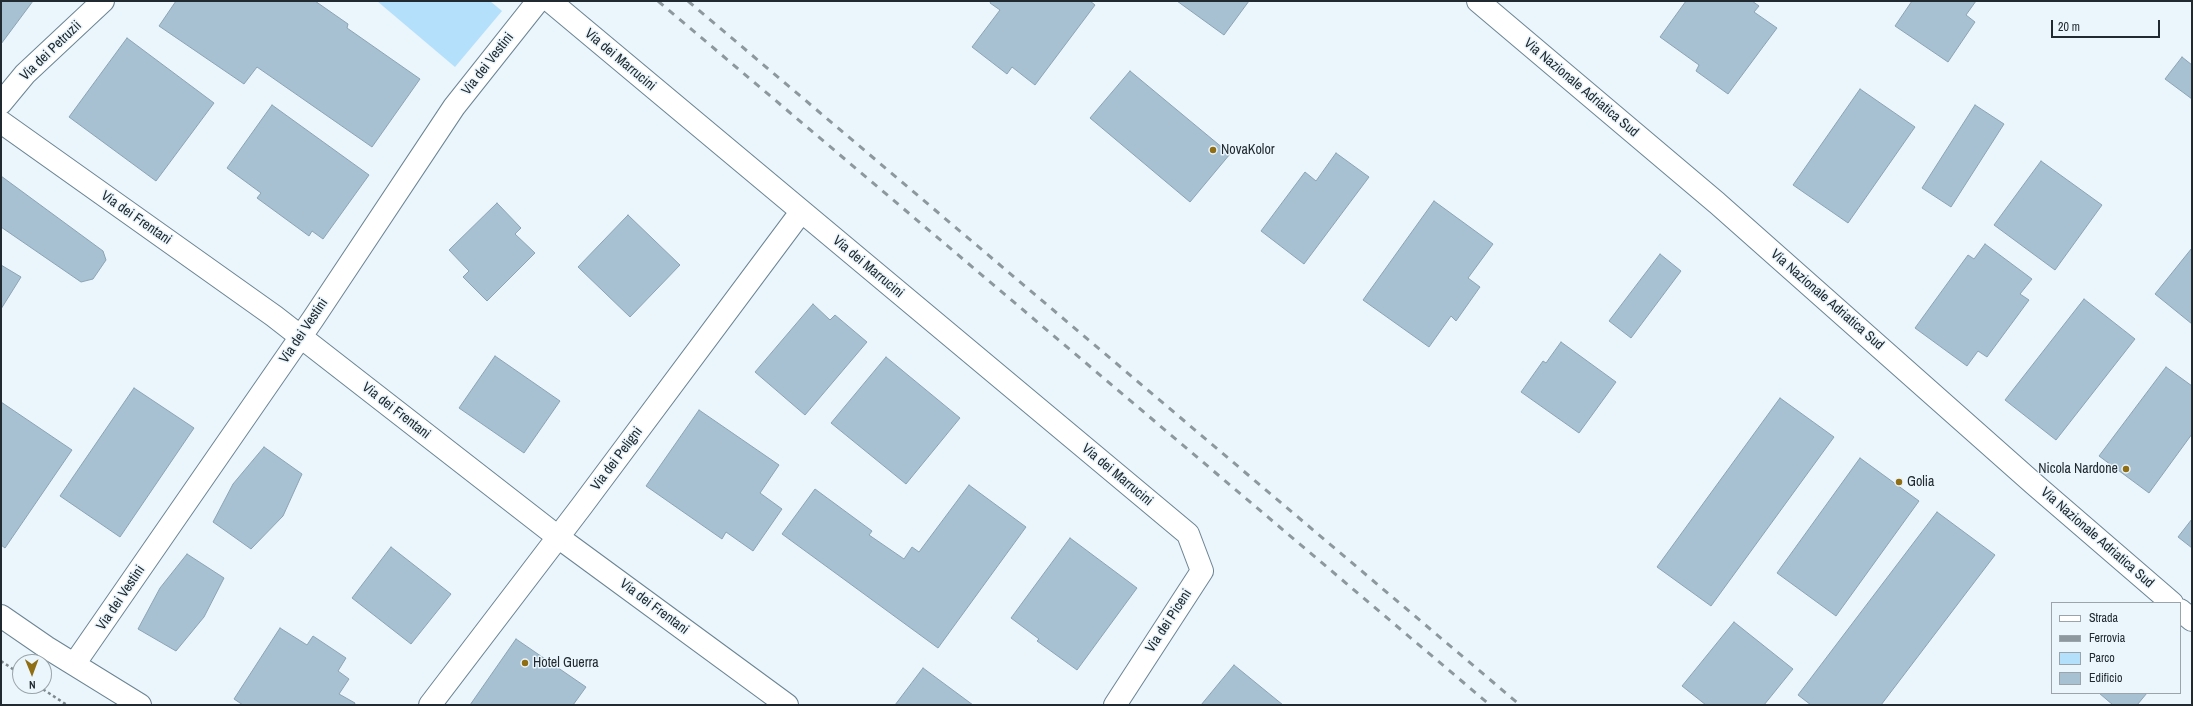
<!DOCTYPE html>
<html>
<head>
<meta charset="utf-8">
<style>
	body { margin:0 }
	#map { position:relative; width:2193px; height:706px; overflow:hidden; background:#ebf5fc; font-family:"Archivo Narrow",sans-serif }
	canvas { display:block }
	.frame { position:absolute; inset:0; border:2px solid #202a30; pointer-events:none }
	.legend { position:absolute; left:2051px; top:602px; width:130px; height:92px; box-sizing:border-box; background:#ebf5fc; border:1px solid #9aa4aa; margin:0; padding:5px 7px; list-style:none; font-size:12px; color:#202a30 }
	.legend li { display:flex; align-items:center; gap:8px; height:20px }
	.legend b { width:20px; border:1px solid #9aa4aa }
	.north { position:absolute; left:12px; top:654px; width:40px; height:40px; box-sizing:border-box; background:#ebf5fc; border:1px solid #9aa4aa; border-radius:50%; rotate:179deg; font-size:11px; font-weight:700; line-height:16px; text-align:center; color:#202a30 }
	.north::after { content:''; display:block; margin:auto; width:14px; height:18px; background:#906e13; clip-path:polygon(50% 0,100% 100%,50% 72%,0 100%) }
	.scale { position:absolute; left:2051px; top:20px; width:109px; height:18px; box-sizing:border-box; border:2px solid #202a30; border-top:0; padding-left:5px; font-size:12px; line-height:14px; white-space:nowrap; color:#202a30; -webkit-text-stroke:3px #ebf5fc; paint-order:stroke }
</style>
</head>
<body>
<div id="map">
<canvas width="2193" height="706"></canvas>
<div class="frame"></div>
<ul class="legend">
<li><b style="height:5px;background:#fff"></b>Strada</li>
<li><b style="height:5px;background:#8d979e"></b>Ferrovia</li>
<li><b style="height:11px;background:#b4e0fb"></b>Parco</li>
<li><b style="height:11px;background:#a7c1d2"></b>Edificio</li>
</ul>
<div class="north">N</div>
<div class="scale">20 m</div>
</div>
<script>
const c = document.querySelector('canvas').getContext('2d');
c.lineJoin = 'round';
function paint(path, color) { c.fillStyle = color; c.fill(path, 'evenodd'); }
const shape = rows => new Path2D(rows.map(r => 'M' + r).join(''));
function strokePath(path, color, width, dash) { c.strokeStyle = color; c.lineWidth = width; c.lineCap = dash ? 'butt' : 'round'; c.setLineDash(dash || []); c.stroke(path); }
function drawText(font, color, halo, rows, align = 'center') {
  c.font = font + ' "Archivo Narrow",sans-serif'; c.lineWidth = 3; c.setLineDash([]); c.textBaseline = 'middle'; c.strokeStyle = halo; c.fillStyle = color; for (const [text, x, y, turn = 0] of rows) {
    c.save(); c.translate(x, y); c.rotate((+turn || 0) * Math.PI / 180); c.textAlign = isNaN(turn) ? turn : align; if (halo) c.strokeText(text, 0, 0); c.fillText(text, 0, 0); c.restore();
  }
}
const green = shape([
	[377,1,490,1,502,11,455,67]
]);
const building = shape([
	[1,1,33,1,1,44,1,1],
	[176,1,315,1,348,24,347,28,420,79,372,147,257,67,244,84,159,26,176,1],
	[991,1,1090,1,1095,5,1035,85,1012,67,1007,74,972,47,1000,10,990,3,991,1],
	[1177,1,1249,1,1224,35,1177,1],
	[1686,1,1752,1,1759,6,1754,12,1777,28,1728,94,1696,71,1699,65,1660,37,1686,1],
	[1912,1,1976,1,1966,15,1975,22,1948,62,1895,26,1912,1],
	[127,38,214,103,156,181,69,117,127,38],
	[2182,57,2192,65,2192,99,2165,79,2182,57],
	[1130,71,1230,154,1190,202,1090,118,1130,71],
	[1860,89,1915,127,1848,223,1793,185,1860,89],
	[272,105,369,175,323,239,312,231,309,236,257,198,261,193,227,168,272,105],
	[1975,105,2004,124,1951,207,1922,188,1975,105],
	[1336,153,1369,177,1304,264,1261,231,1305,172,1316,181,1336,153],
	[2041,161,2102,205,2055,270,1994,225,2041,161],
	[1,176,103,251,106,260,93,279,81,282,1,227,1,176],
	[1434,201,1493,244,1468,278,1480,287,1456,321,1451,316,1429,347,1363,300,1434,201],
	[497,203,521,228,515,234,535,253,487,301,463,277,469,271,449,250,497,203],
	[628,215,680,265,630,317,578,267,628,215],
	[1985,244,2032,279,2020,294,2029,300,1987,357,1978,351,1967,366,1915,328,1968,255,1974,259,1985,244],
	[2192,248,2192,324,2155,294,2192,248],
	[1660,254,1681,271,1631,338,1609,321,1660,254],
	[1,265,21,277,1,309,1,265],
	[2084,299,2135,339,2056,440,2005,400,2084,299],
	[813,304,830,320,835,315,867,342,805,415,755,372,813,304],
	[1561,342,1616,382,1579,433,1521,392,1543,361,1546,363,1561,342],
	[495,356,560,401,524,453,459,408,495,356],
	[886,357,960,418,906,484,831,423,886,357],
	[2166,367,2192,386,2192,434,2149,493,2099,456,2166,367],
	[134,388,194,428,120,537,60,496,134,388],
	[1780,398,1834,437,1711,606,1657,567,1780,398],
	[1,402,72,450,5,548,1,545,1,402],
	[699,410,779,465,760,493,782,509,753,551,726,532,722,539,646,486,699,410],
	[264,447,302,474,283,516,251,549,213,522,233,484,264,447],
	[1860,458,1919,501,1836,616,1777,573,1860,458],
	[969,485,1026,527,938,648,782,534,815,489,872,531,869,535,904,559,912,547,919,552,969,485],
	[1937,512,1995,555,1881,705,1811,705,1798,695,1937,512],
	[2192,519,2192,548,2178,537,2192,519],
	[1070,538,1137,588,1077,670,1037,641,1039,639,1011,618,1070,538],
	[391,547,451,594,411,644,352,598,391,547],
	[187,554,224,578,204,617,176,651,138,629,160,588,187,554],
	[1734,622,1793,669,1764,705,1706,705,1682,686,1734,622],
	[280,628,307,645,313,636,346,658,338,671,349,679,339,694,355,703,354,705,243,705,234,699,280,628],
	[516,639,586,687,573,705,470,705,516,639],
	[1234,665,1283,705,1201,705,1234,665],
	[923,668,973,705,895,705,923,668],
	[2099,693,2147,693,2137,705,2113,705,2099,693]
]);
const path = shape([
	[1,661,20,674],
	[38,686,67,705]
]);
const minor = shape([
	[550,1,1188,534,1202,571,1115,705],
	[1,103,25,74,103,1],
	[1,122,274,316,558,537,787,705],
	[1,616,46,647,140,705],
	[75,663,313,319,454,107,538,1],
	[430,705,581,507,801,212]
]);
const secondary = shape([
	[1478,1,1717,203,2034,484,2172,603],
	[2180,610,2192,620]
]);
const rail = shape([
	[658,1,1490,705],
	[688,1,1520,705]
]);
const markers = [
	[1213,150,4,"#906e13"],
	[2126,469,4,"#906e13"],
	[1899,482,4,"#906e13"],
	[525,663,4,"#906e13"]
];
const streetNames = [
	["Via dei Petruzii",51,51,-44],
	["Via dei Marrucini",620,60,40],
	["Via dei Vestini",488,64,-52],
	["Via Nazionale Adriatica Sud",1581,88,40],
	["Via dei Frentani",136,218,35],
	["Via dei Marrucini",868,267,40],
	["Via Nazionale Adriatica Sud",1827,300,41],
	["Via dei Vestini",304,331,-56],
	["Via dei Frentani",396,411,38],
	["Via dei Peligni",617,459,-53],
	["Via dei Marrucini",1117,475,40],
	["Via Nazionale Adriatica Sud",2097,538,41],
	["Via dei Vestini",121,598,-56],
	["Via dei Frentani",654,607,37],
	["Via dei Piceni",1169,621,-57]
];
const poiNames = [
	["NovaKolor",1221,150],
	["Nicola Nardone",2118,469,"right"],
	["Golia",1907,482],
	["Hotel Guerra",533,663]
];
paint(green, '#b4e0fb');
paint(building, '#a7c1d2');
strokePath(building, '#8ba4b4', 1);
strokePath(minor, '#6b8493', 24);
strokePath(secondary, '#6b8493', 24);
strokePath(path, '#7e888f', 2.5, [3, 3]);
strokePath(minor, '#fff', 22);
strokePath(secondary, '#fff', 22);
strokePath(rail, '#8d979e', 3, [7, 7]);
for (const [x, y, r, color] of markers) { const dot = new Path2D(); dot.arc(x, y, r, 0, 2 * Math.PI); c.fillStyle = color; c.fill(dot); strokePath(dot, '#ebf5fc', 1.5); }
drawText('14px', '#202a30', '#ebf5fc', streetNames);
drawText('14px', '#202a30', '#ebf5fc', poiNames, 'left');
</script>
</body>
</html>
